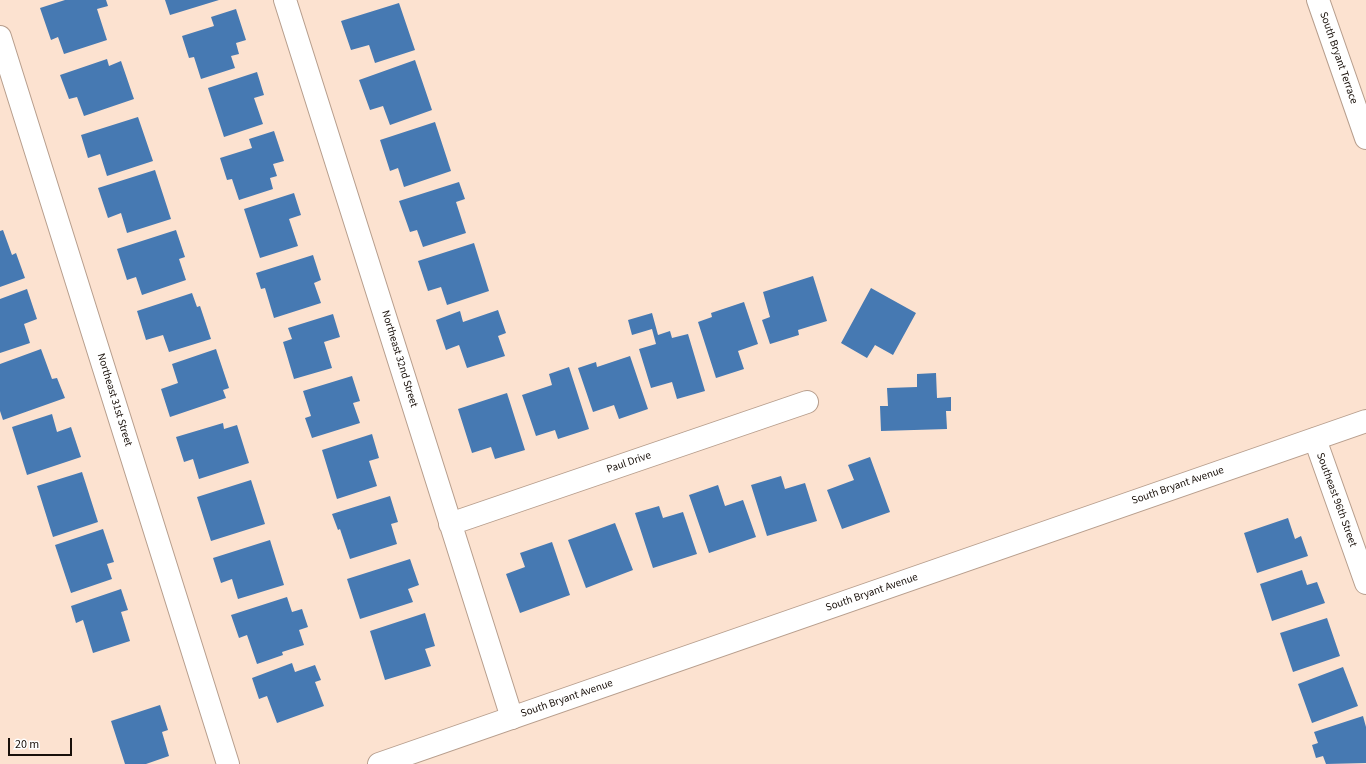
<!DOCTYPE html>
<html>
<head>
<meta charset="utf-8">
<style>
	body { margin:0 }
	#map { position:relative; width:1366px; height:764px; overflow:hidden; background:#fce2d0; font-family:"Source Sans 3",sans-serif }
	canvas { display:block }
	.scale { position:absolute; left:8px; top:738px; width:64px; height:18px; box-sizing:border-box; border:2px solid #19100a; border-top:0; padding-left:5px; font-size:12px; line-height:14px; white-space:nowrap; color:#19100a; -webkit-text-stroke:3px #fff; paint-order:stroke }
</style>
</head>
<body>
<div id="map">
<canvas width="1366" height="764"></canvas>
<div class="scale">20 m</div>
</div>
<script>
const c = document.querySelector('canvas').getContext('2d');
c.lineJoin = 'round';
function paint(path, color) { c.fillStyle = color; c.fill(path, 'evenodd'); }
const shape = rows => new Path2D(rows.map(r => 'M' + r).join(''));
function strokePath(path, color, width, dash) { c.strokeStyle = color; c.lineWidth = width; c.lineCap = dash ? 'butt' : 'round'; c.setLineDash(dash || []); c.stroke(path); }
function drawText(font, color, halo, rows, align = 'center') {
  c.font = font + ' "Source Sans 3",sans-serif'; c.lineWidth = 3.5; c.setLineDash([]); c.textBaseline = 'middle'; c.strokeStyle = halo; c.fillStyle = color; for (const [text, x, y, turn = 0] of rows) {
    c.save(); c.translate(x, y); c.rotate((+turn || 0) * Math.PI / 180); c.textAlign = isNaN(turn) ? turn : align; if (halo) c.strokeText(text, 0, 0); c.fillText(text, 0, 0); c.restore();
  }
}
const building = shape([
	[65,0,106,0,108,6,97,9,107,40,64,54,58,37,51,40,40,8],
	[165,0,219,0,170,15],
	[399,3,415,50,375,63,369,45,351,50,341,21],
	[236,9,246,40,236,43,239,54,231,56,235,68,201,79,194,57,189,58,182,36,214,26,211,17],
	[107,59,109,66,121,61,134,99,84,116,77,97,69,99,60,75],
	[415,60,432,110,390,125,383,106,370,110,359,80],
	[257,72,264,95,254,98,263,124,224,137,208,88],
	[138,117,153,161,107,176,100,154,88,158,81,135],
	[435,122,451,171,404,187,398,168,390,171,380,140],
	[274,131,284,161,273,164,277,176,270,178,273,189,239,200,232,179,227,180,220,158,252,148,249,139],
	[155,170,171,219,127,233,121,213,108,218,98,188],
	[459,182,465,199,456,202,466,233,423,247,417,230,410,232,399,201],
	[294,193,301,215,289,219,298,246,260,258,244,209],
	[3,230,12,255,16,253,25,278,0,287,0,231],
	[176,230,185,257,179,259,186,280,142,295,136,277,127,280,117,249],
	[474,243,489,291,447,305,441,287,428,291,418,261],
	[313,255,321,280,314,283,321,303,274,318,265,288,261,289,256,273],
	[813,276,827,321,798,330,799,335,770,344,762,320,770,317,763,292],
	[871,288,916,313,893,355,875,345,867,358,841,343],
	[27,289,37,319,24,324,30,343,0,353,0,299],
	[192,293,197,307,200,306,211,339,169,352,163,335,146,340,137,311],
	[744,302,758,344,738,351,744,369,716,378,698,322,712,317,711,313],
	[498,310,506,333,498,336,505,356,467,368,459,345,446,350,436,320,460,311,463,322],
	[652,313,658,335,670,331,672,338,688,334,705,391,677,399,672,382,651,388,639,349,656,344,652,329,632,335,628,320],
	[333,314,340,337,324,342,332,368,294,379,283,342,292,339,288,328],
	[41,349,52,379,57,378,65,398,3,420,0,411,0,364],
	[216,349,229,388,223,390,226,398,170,417,161,389,178,383,172,364],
	[630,356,648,409,619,419,614,405,593,412,578,368,596,362,597,367],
	[569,367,589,429,558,439,555,430,536,436,522,395,552,385,549,374],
	[936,373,937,398,951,397,951,411,946,411,947,429,881,431,880,406,888,406,887,388,917,387,917,374],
	[352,376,360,401,353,403,360,423,312,438,305,418,311,416,303,391],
	[507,393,525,450,495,459,491,447,472,453,458,409],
	[52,414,57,432,71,427,81,457,27,475,12,427],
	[223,423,224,429,237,425,249,463,199,479,193,459,184,462,176,437],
	[372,434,379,458,369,461,377,486,337,499,322,450],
	[870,457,890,512,842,529,827,490,854,480,848,465],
	[82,472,98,522,53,537,37,486],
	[781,476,785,489,805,483,817,521,767,536,751,485],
	[251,480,265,524,211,541,197,497],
	[718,485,725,506,743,500,756,537,709,553,689,495],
	[390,496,398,522,391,524,397,544,350,559,340,529,338,530,332,514],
	[659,506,663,518,683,512,697,554,653,568,635,513],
	[1288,518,1295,539,1301,536,1308,556,1257,573,1244,533],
	[615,523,633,570,586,588,568,540],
	[103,529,114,562,107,564,112,579,71,593,55,545],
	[270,540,284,585,238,599,232,579,221,583,213,558],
	[552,542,570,595,520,613,506,574,525,567,520,553],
	[410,559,419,585,408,589,413,602,360,619,347,579],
	[1302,570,1307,585,1317,582,1325,603,1272,621,1260,584],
	[121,589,128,610,121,612,130,641,93,653,83,620,76,623,71,606],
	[287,597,292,612,302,609,308,627,299,630,304,645,282,652,283,655,257,664,247,635,239,638,231,615],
	[425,613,435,646,425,649,431,666,385,680,370,631],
	[1327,618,1340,656,1293,672,1280,633],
	[292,663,295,672,315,665,321,680,315,682,324,706,277,723,267,696,259,699,252,678],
	[1343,667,1358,706,1312,723,1298,684],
	[160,705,168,730,162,732,169,756,146,764,125,764,111,721],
	[1363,716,1366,727,1366,763,1326,764,1323,756,1316,758,1312,745,1318,743,1314,732]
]);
const street = shape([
	[285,0,512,718],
	[1318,0,1366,138],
	[0,37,228,764],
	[1315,439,1366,583],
	[450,524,807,402]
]);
const secondary = shape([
	[379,764,1366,421]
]);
const streetNames = [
	["South Bryant Terrace",1338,58,71],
	["Northeast 32nd Street",399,359,73],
	["Northeast 31st Street",114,400,73],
	["Paul Drive",629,463,-19],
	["South Bryant Avenue",1178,486,-19],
	["Southeast 96th Street",1336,500,70],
	["South Bryant Avenue",872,593,-19],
	["South Bryant Avenue",567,699,-19]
];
paint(building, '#4679b2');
strokePath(street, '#b79e8d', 24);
strokePath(secondary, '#b79e8d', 24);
strokePath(street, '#fff', 22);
strokePath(secondary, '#fff', 22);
drawText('11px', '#19100a', '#fff', streetNames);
</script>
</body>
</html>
